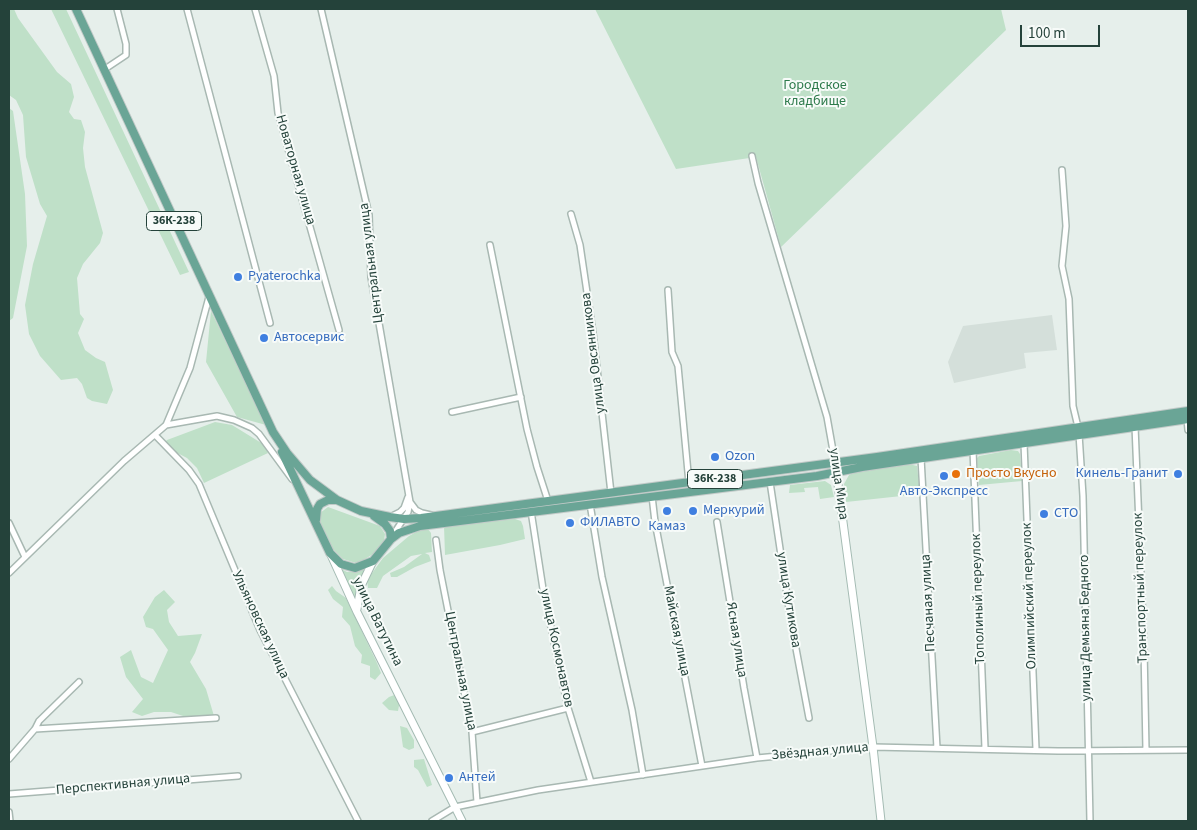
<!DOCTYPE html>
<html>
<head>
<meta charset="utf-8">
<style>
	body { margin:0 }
	#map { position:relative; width:1197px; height:830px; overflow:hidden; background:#e6efeb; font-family:"Source Sans 3",sans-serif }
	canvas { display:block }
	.frame { position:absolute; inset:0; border:10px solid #24423a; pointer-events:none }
	.scale { position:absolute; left:1020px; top:25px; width:80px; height:22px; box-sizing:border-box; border:2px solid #24423a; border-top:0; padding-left:6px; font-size:15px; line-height:18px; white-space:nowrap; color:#24423a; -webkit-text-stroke:4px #f7fbf9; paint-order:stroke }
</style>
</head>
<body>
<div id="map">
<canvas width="1197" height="830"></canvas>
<div class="frame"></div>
<div class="scale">100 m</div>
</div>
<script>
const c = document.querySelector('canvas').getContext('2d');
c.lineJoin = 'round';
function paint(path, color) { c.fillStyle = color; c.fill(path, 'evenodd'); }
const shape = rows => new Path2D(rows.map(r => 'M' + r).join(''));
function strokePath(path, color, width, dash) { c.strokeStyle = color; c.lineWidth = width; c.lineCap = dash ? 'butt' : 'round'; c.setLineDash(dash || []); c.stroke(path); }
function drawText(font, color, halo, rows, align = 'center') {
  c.font = font + ' "Source Sans 3",sans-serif'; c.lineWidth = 4; c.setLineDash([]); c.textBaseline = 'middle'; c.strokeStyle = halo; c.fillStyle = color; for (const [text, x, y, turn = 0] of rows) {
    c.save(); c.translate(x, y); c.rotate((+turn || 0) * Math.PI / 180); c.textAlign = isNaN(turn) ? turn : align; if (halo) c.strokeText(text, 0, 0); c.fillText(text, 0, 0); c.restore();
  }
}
const built = shape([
	[1052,315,1057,350,1024,353,1026,368,954,383,948,362,963,326]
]);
const green = shape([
	[9,9,14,9,18,18,57,72,71,84,74,97,69,112,74,119,81,120,85,132,83,148,85,167,103,233,100,243,83,264,77,278,80,314,84,319,78,333,85,350,96,358,105,362,113,390,107,404,92,401,87,398,82,384,77,378,61,380,40,356,29,334,25,305,33,264,47,216,40,204,26,157,23,115,16,100,9,95],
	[51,9,66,9,189,272,180,275],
	[595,9,1001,9,1006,30,781,247,756,157,676,169],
	[9,108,13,111,25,194,27,246,13,318,9,321],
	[211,311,266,425,237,417,206,362],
	[215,422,232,425,263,444,268,453,204,483,197,468,187,458,162,445,167,440],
	[1011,450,1018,451,1020,454,1022,481,979,485,977,458,979,456],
	[909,464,917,466,920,494,846,502,844,484,849,475,853,473],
	[825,481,831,485,834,497,820,499,818,487,804,488,805,492,789,493,790,485],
	[328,507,380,526,385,534,384,541,373,554,362,561,356,563,343,559,333,549,319,520,320,513],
	[515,519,521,521,523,526,525,539,500,545,445,555,444,526],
	[428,529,431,533,432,552,425,553,429,555,431,561,415,567,397,577,391,577,390,573,404,567,422,554,411,556,383,576,377,588,368,588,367,580,383,558,409,536,420,530],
	[339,568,347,572,353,572,366,568,357,587,354,600],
	[332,586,336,591,346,598,377,663,381,673,375,680,370,677,370,666,361,663,362,655,355,646,350,626,342,617,343,607,333,599,328,590],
	[164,590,175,602,167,610,169,622,178,636,202,634,195,653,190,662,206,689,214,716,186,717,171,712,154,712,142,716,132,712,143,699,126,677,120,657,131,650,141,677,153,683,168,650,153,629,146,627,143,617,155,597],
	[397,694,400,700,398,711,389,710,382,703,389,697],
	[400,726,407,728,414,740,414,748,409,750,403,747],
	[424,759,432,785,427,787,418,770,414,767,414,760]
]);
const street = shape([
	[187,9,270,323],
	[255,9,274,76,278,113,339,330],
	[321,9,369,215,371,277,410,502,408,512,393,535],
	[105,69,126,55,126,44,117,9],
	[752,156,758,183,827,417,835,462],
	[1062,170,1066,226,1062,266,1069,299,1073,406,1078,427],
	[571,214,580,245,593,333,611,493],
	[490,245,527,429,537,467,548,501],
	[668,290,672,352,678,366,689,483],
	[452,412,521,397],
	[1187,419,1188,430],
	[166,425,217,416,234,420,252,428,259,434,292,479],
	[1135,426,1144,648,1146,750],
	[1079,434,1083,496,1090,821],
	[156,436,189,470,199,484,260,630,358,821],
	[1024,443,1036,749],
	[973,450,985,748],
	[921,458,937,748],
	[770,482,791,622,809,718],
	[652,496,655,522,702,766],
	[410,502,416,510,422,513,431,515],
	[590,504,602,577,632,710,643,775],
	[531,511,543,589,568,708,591,782],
	[392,516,400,512,404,508,408,497],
	[717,522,744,688,757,758],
	[9,523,25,557],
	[436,540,440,570,472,732,477,802],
	[9,573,124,461,166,425,190,368,209,297],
	[35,729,216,718],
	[472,732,568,708],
	[9,759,35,729,39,721,79,682],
	[9,794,238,776],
	[9,812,10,821],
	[432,821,455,807,538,790,757,758,873,747,1058,751,1188,750]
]);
const secondary = shape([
	[835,462,873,747,881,821],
	[331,555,357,612,462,821],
	[357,609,361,586,373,561]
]);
const primary = shape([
	[76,9,273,432,287,453,310,480,337,500,361,511,390,517,404,519,421,518,877,457,1188,411],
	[282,452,330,553,341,564,355,568,373,561,391,539,399,533,420,526,817,476,862,467,1188,419],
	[374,516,385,524,390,531,391,539],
	[316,520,317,509,320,504,328,500,335,500]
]);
const markers = [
	[238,277,5,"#3f7fe0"],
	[264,338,5,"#3f7fe0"],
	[715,457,5,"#3f7fe0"],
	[956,474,5,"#e8710a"],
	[1178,474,5,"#3f7fe0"],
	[944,476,5,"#3f7fe0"],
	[667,511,5,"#3f7fe0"],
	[693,511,5,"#3f7fe0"],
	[1044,514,5,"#3f7fe0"],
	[570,523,5,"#3f7fe0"],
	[449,778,5,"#3f7fe0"]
];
const shields = [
	[174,221,55],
	[715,479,55]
];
const shieldNames = [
	["36К-238",174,221],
	["36К-238",715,479]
];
const parkNames = [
	["Городское",815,86],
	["кладбище",815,102]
];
const streetNames = [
	["Новаторная улица",295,170,74],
	["Центральная улица",372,263,-97],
	["улица Овсянникова",594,353,-97],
	["улица Мира",838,484,82],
	["Транспортный переулок",1141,588,-92],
	["Олимпийский переулок",1030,596,-92],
	["Тополиный переулок",979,599,-92],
	["улица Кутикова",788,600,81],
	["Песчаная улица",929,603,-93],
	["улица Ватутина",377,622,64],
	["Ульяновская улица",260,625,65],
	["улица Демьяна Бедного",1086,628,-91],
	["Майская улица",676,631,79],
	["Ясная улица",736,640,81],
	["улица Космонавтов",556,648,78],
	["Центральная улица",460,671,79],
	["Звёздная улица",820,752,-5],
	["Перспективная улица",123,785,-5]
];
const shopNames = [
	["Pyaterochka",248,277],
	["Автосервис",274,338],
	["Ozon",725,457],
	["Кинель-Гранит",1168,474,"right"],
	["Авто-Экспресс",944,492,"center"],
	["Меркурий",703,511],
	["СТО",1054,514],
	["ФИЛАВТО",580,523],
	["Камаз",667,527,"center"],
	["Антей",459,778]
];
const foodNames = [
	["Просто Вкусно",966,474]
];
paint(built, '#d4dfda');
paint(green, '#bfe0c8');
strokePath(street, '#a8b8b2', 8);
strokePath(secondary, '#a4bbb3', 9);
strokePath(primary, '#c2cac8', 10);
strokePath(street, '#fff', 5);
strokePath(secondary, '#fff', 7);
strokePath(primary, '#6aa596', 8);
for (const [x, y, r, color] of markers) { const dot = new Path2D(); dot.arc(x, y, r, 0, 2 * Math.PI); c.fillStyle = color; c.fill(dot); strokePath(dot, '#f7fbf9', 2); }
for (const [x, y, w] of shields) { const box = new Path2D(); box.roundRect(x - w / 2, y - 9.5, w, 19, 4); c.fillStyle = '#f7fbf9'; c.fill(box); strokePath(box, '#24423a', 1); }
drawText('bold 12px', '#24423a', null, shieldNames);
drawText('14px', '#2d7a4b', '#f7fbf9', parkNames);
drawText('14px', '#24423a', '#f7fbf9', streetNames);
drawText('14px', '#366cbe', '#f7fbf9', shopNames, 'left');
drawText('14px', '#c56008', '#f7fbf9', foodNames, 'left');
</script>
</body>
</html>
